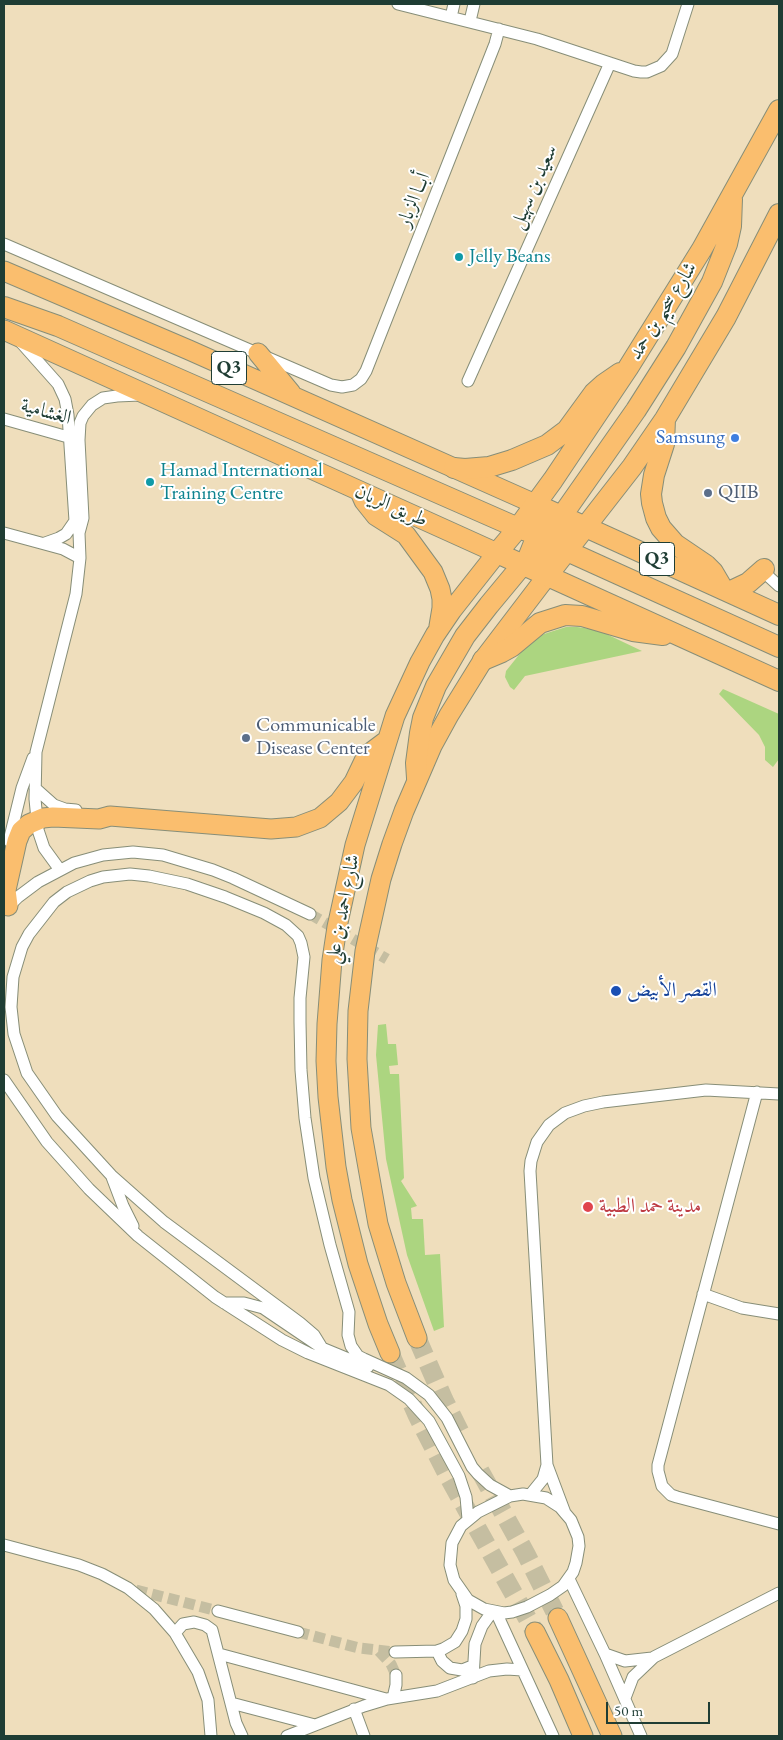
<!DOCTYPE html>
<html>
<head>
<meta charset="utf-8">
<style>
	body { margin:0 }
	#map { position:relative; width:783px; height:1740px; overflow:hidden; background:#efdebc; font-family:"EB Garamond",serif }
	canvas { display:block }
	.frame { position:absolute; inset:0; border:5px solid #1f3d34; pointer-events:none }
	.scale { position:absolute; left:606px; top:1702px; width:104px; height:22px; box-sizing:border-box; border:2px solid #1f3d34; border-top:0; padding-left:6px; font-size:15px; line-height:18px; white-space:nowrap; color:#1f3d34; -webkit-text-stroke:4px #fff; paint-order:stroke }
</style>
</head>
<body>
<div id="map">
<canvas width="783" height="1740"></canvas>
<div class="frame"></div>
<div class="scale">50 m</div>
</div>
<script>
const c = document.querySelector('canvas').getContext('2d');
c.lineJoin = 'round';
function paint(path, color) { c.fillStyle = color; c.fill(path, 'evenodd'); }
const shape = rows => new Path2D(rows.map(r => 'M' + r).join(''));
function strokePath(path, color, width, dash) { c.strokeStyle = color; c.lineWidth = width; c.lineCap = dash ? 'butt' : 'round'; c.setLineDash(dash || []); c.stroke(path); }
function drawText(font, color, halo, rows, align = 'center') {
  c.font = font + ' "EB Garamond",Amiri,serif'; c.lineWidth = 4; c.setLineDash([]); c.textBaseline = 'middle'; c.strokeStyle = halo; c.fillStyle = color; for (const [text, x, y, turn = 0] of rows) {
    c.save(); c.translate(x, y); c.rotate((+turn || 0) * Math.PI / 180); c.textAlign = isNaN(turn) ? turn : align; if (halo) c.strokeText(text, 0, 0); c.fillText(text, 0, 0); c.restore();
  }
}
const green = shape([
	[566,627,577,627,598,630,642,651,525,676,514,690,510,687,505,677,506,671,526,646,544,634],
	[723,689,779,714,779,759,773,767,765,760,765,747,759,735,719,694],
	[386,1024,388,1044,396,1044,398,1065,389,1066,390,1074,399,1074,404,1178,401,1181,417,1206,411,1208,412,1219,423,1219,425,1255,440,1254,444,1327,434,1331,407,1255,386,1159,376,1055,378,1025]
]);
const minorTunnel = shape([
	[310,914,387,959],
	[136,1590,218,1611],
	[298,1632,359,1648,395,1652],
	[379,1651,391,1664,396,1675]
]);
const primaryTunnel = shape([
	[417,1338,444,1400,462,1436],
	[390,1353,417,1415,448,1476,535,1632],
	[480,1471,526,1554,558,1618]
]);
const minor = shape([
	[398,4,537,39,634,71,641,72,647,72,661,66,672,54,688,4],
	[451,17,454,4],
	[470,21,474,4],
	[4,244,331,385,342,387,353,385,361,379,366,371,495,44,499,29],
	[18,339,58,384,65,399,68,415,75,521,79,533,80,558,76,594,36,752,35,799,38,830,44,848,60,870],
	[468,381,610,63],
	[4,419,75,439],
	[4,533,63,549,80,558],
	[79,533,83,518,79,440,80,423,83,416,92,405,103,398,117,396,140,395],
	[45,543,59,538,66,534,75,521],
	[764,569,768,576,779,586],
	[35,788,54,805,65,809,76,810],
	[9,841,22,788,33,758],
	[7,908,18,897,38,882,74,863,103,855,133,852,163,855,213,870,233,878,310,914],
	[4,1080,47,1142,89,1189,138,1236,215,1297,282,1340,308,1353,389,1385,409,1399,429,1421,459,1476,466,1497,468,1519],
	[757,1092,658,1465,658,1471,662,1486,671,1495,677,1497,779,1524],
	[112,1177,123,1206,133,1226],
	[703,1294,742,1308,779,1314],
	[224,1303,244,1303,263,1308,322,1348,368,1367],
	[322,1348,314,1335,300,1323,164,1222,111,1175,57,1116,27,1073,14,1034,11,1007,13,977,22,947,29,934,54,902,67,892,90,881,103,877,130,874,149,876,187,884,225,897,264,913,286,925,298,936,301,943,304,957,300,998,300,1022,301,1070,305,1118,314,1178,330,1245,349,1312,348,1335,351,1346,358,1356,364,1359,406,1378,429,1395,447,1418,472,1467,478,1474,490,1485,510,1496],
	[523,1494,546,1498,560,1507,565,1513,571,1520,578,1537,579,1546,576,1563,573,1572,563,1586,550,1595,527,1607,512,1612,504,1613,484,1609,468,1600,454,1580,450,1565,452,1543,461,1526,478,1512,510,1496,523,1494],
	[530,1495,543,1479,547,1465],
	[565,1513,547,1465,530,1171,531,1161,537,1142,549,1125,565,1113,584,1106,603,1102,706,1090,779,1094],
	[4,1545,79,1565,102,1574,128,1588,154,1609,175,1633,198,1672,208,1700,211,1736],
	[569,1579,605,1654,641,1736],
	[218,1611,298,1632],
	[496,1612,553,1736],
	[175,1633,183,1624,194,1622,205,1625,212,1630,236,1723,242,1736],
	[437,1651,442,1661,450,1668,462,1670,472,1666],
	[395,1652,437,1651,443,1649,455,1642,462,1631,466,1619,466,1606,462,1594],
	[219,1654,386,1699],
	[605,1654,625,1661,652,1658],
	[473,1678,475,1644,482,1626,492,1612],
	[393,1698,396,1685,396,1675],
	[625,1698,633,1677,654,1657,779,1593],
	[231,1703,315,1725],
	[354,1709,364,1736],
	[287,1736,364,1706,387,1699,437,1691,489,1671,507,1669,522,1670]
]);
const primary = shape([
	[4,271,189,350,535,504],
	[4,330,497,553,452,610,435,635,420,662,395,716,355,845,337,927,332,960,327,1024,326,1061,328,1097,336,1167,342,1200,358,1264,378,1324,390,1353],
	[258,353,291,393],
	[360,492,364,501,376,516,406,535,433,572,440,589,442,599,442,608,439,626],
	[8,906,6,890,17,841,21,831,29,824,43,818,53,817,99,819,110,816,271,829,296,827,320,818,339,802,354,782,364,761,370,753,386,741],
	[417,1338,396,1283,378,1224,361,1128,357,1059,358,1011,365,951,381,879,392,844,404,811,432,746,449,715,483,660,547,576],
	[558,1618,612,1736],
	[535,1632,559,1680,583,1736]
]);
const trunk = shape([
	[4,307,58,326,518,528,530,532,551,534,569,531,585,526],
	[665,419,664,444,654,475,651,494,652,503,656,518,661,528,675,544,706,565,713,572,723,589],
	[454,468,465,469,489,467,512,460,547,445,567,430,594,393,604,384,620,373],
	[535,504,779,615],
	[556,546,779,647],
	[497,553,518,528,553,480,628,368,702,249,779,110],
	[497,553,779,681],
	[547,576,632,467,665,419,726,317,779,214],
	[547,576,546,554,554,527,636,410,676,347,712,282,727,244,731,226,732,199],
	[729,592,748,583,764,569],
	[483,660,502,652,511,647,540,623,565,615,582,616,633,631,663,635],
	[417,778,416,763,420,733,423,718,436,686,465,636,489,605,528,558,534,543,537,521]
]);
const markers = [
	[459,257,5,"#0f9aa8"],
	[735,438,5,"#3f7fe0"],
	[150,482,5,"#0f9aa8"],
	[708,493,5,"#5c6f8a"],
	[246,738,5,"#5c6f8a"],
	[616,991,6,"#1a4fb4"],
	[588,1207,6,"#e0444e"]
];
const shields = [
	[229,368,35],
	[657,559,35]
];
const shieldNames = [
	["Q3",229,368],
	["Q3",657,559]
];
const streetNames = [
	["سعيد بن سهيل",534,187,-66],
	["أبــا الزبار",414,200,-68],
	["شارع سحيم بن حمد",663,311,-58],
	["الغشامية",46,412,16],
	["طريق الريان",391,506,24],
	["شارع احمد بن علي",343,909,-79]
];
const cultureNames = [
	["Jelly Beans",469,257],
	["Hamad International",160,471],
	["Training Centre",160,494]
];
const shopNames = [
	["Samsung",725,438]
];
const serviceNames = [
	["QIIB",718,493],
	["Communicable",256,726],
	["Disease Center",256,749]
];
const transitNames = [
	["القصر الأبيض",627,991]
];
const healthNames = [
	["مدينة حمد الطبية",599,1207]
];
paint(green, '#acd580');
strokePath(minorTunnel, '#c5bea1', 11, [11, 5.5]);
strokePath(primaryTunnel, '#c5bea1', 19, [19, 9]);
strokePath(minor, '#878e78', 13);
strokePath(primary, '#878e78', 21);
strokePath(trunk, '#878e78', 22);
strokePath(minor, '#fff', 11);
strokePath(primary, '#fabe6e', 19);
strokePath(trunk, '#fabe6e', 20);
for (const [x, y, r, color] of markers) { const dot = new Path2D(); dot.arc(x, y, r, 0, 2 * Math.PI); c.fillStyle = color; c.fill(dot); strokePath(dot, '#fff', 2); }
for (const [x, y, w] of shields) { const box = new Path2D(); box.roundRect(x - w / 2, y - 16.5, w, 33, 4); c.fillStyle = '#fff'; c.fill(box); strokePath(box, '#1f3d34', 1); }
drawText('bold 19px', '#1f3d34', null, shieldNames);
drawText('20px', '#1f3d34', '#fff', streetNames);
drawText('20px', '#0d838f', '#fff', cultureNames, 'left');
drawText('20px', '#366cbe', '#fff', shopNames, 'right');
drawText('20px', '#4e5e75', '#fff', serviceNames, 'left');
drawText('20px', '#164399', '#fff', transitNames, 'left');
drawText('20px', '#be3a42', '#fff', healthNames, 'left');
</script>
</body>
</html>
